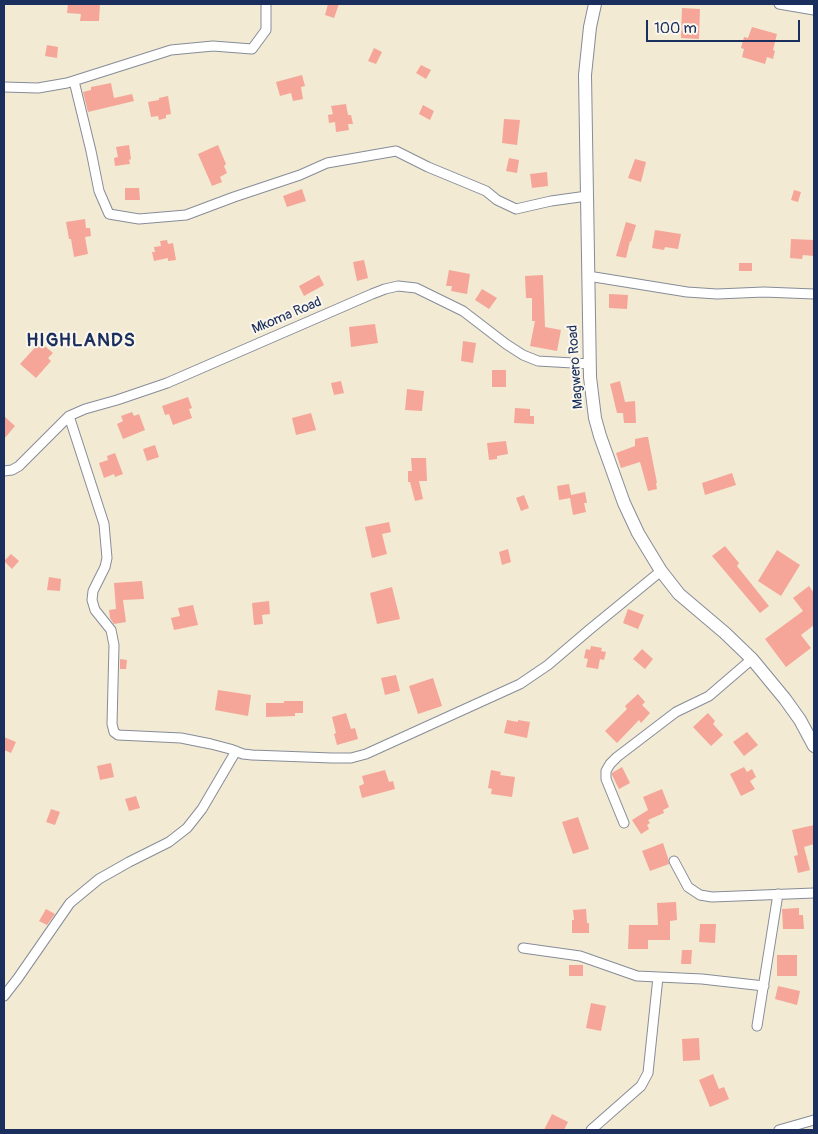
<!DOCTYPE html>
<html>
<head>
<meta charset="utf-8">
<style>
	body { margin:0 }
	#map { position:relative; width:818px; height:1134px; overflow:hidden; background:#f2ead2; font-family:Pangolin,sans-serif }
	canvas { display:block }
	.frame { position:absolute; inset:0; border:5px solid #1b2f5e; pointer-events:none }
	.scale { position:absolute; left:646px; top:20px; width:154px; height:22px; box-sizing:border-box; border:2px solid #1b2f5e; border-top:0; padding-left:6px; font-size:15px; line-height:18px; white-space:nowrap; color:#1b2f5e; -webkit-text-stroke:4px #fbf7ec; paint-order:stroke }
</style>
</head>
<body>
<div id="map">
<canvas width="818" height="1134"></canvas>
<div class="frame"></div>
<div class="scale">100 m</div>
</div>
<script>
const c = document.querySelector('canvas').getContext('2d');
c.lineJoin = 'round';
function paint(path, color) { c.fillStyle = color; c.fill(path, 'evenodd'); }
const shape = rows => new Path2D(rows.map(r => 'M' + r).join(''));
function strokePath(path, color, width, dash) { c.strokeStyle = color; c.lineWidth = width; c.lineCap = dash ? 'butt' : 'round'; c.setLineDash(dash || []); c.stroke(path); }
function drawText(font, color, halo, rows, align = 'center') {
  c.font = font + ' Pangolin,sans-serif'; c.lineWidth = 4; c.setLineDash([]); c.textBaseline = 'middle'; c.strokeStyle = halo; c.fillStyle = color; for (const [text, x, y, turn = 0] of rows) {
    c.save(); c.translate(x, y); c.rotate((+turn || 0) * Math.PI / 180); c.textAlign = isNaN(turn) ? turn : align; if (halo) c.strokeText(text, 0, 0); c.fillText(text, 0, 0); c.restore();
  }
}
const building = shape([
	[68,4,100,4,99,21,80,21,81,14,67,13],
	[328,4,339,4,334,18,325,15],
	[682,8,700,9,699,39,681,38],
	[752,27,777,34,773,50,775,51,773,59,767,57,765,64,742,57,744,49,741,48,744,37,748,38],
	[47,45,58,47,57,58,45,56],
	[374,48,382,52,376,64,368,61],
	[421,65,431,70,426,79,416,73],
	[302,75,305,86,301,87,303,99,293,101,291,93,280,96,276,82],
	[111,83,114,98,132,94,134,101,88,112,83,92,91,90,91,87],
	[168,96,171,114,166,115,166,118,159,120,158,116,151,117,148,102,159,100,159,98],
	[346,104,348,115,351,115,353,124,348,124,349,130,336,132,335,122,329,123,328,115,333,114,331,106],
	[423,105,434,111,430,120,419,114],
	[504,119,520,120,517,145,502,143],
	[129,145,131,159,129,160,130,164,115,166,114,158,118,157,116,147],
	[218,145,226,164,224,166,227,173,220,177,222,182,212,186,198,154],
	[509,158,519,160,517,173,506,171],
	[635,159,646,162,641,182,628,178],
	[547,172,548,186,532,188,530,174],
	[125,188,139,188,140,200,125,200],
	[302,189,306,201,287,207,283,196],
	[794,190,801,192,798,202,791,200],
	[85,219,86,228,90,228,91,236,85,237,88,254,74,257,71,239,69,239,66,222],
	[626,222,636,225,631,242,630,241,626,258,616,256],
	[655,230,681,234,678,249,665,247,664,250,652,248],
	[791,239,814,240,814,256,803,255,802,259,790,258],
	[167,240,168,244,173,243,176,260,168,261,168,258,154,261,152,252,155,252,154,247,161,246,160,241],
	[364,260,368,278,357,281,353,262],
	[739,263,752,263,752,271,739,271],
	[449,270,470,274,467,294,451,291,452,286,446,286],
	[319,275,324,285,304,296,299,286],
	[543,275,545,327,561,330,557,351,530,346,535,321,532,321,532,298,526,298,525,276],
	[482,289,497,298,489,309,475,300],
	[609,294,628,295,627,309,609,308],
	[375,324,378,343,351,347,349,327],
	[463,341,476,343,473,363,461,361],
	[40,342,53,353,48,358,51,361,36,378,20,364],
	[492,370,506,370,506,387,492,387],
	[341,381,344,393,334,395,331,383],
	[620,381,625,402,635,401,636,423,624,423,623,413,617,413,610,384],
	[407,389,424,391,422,411,405,410],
	[188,397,192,408,189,409,192,418,173,425,169,414,165,415,162,406],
	[515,408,530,409,530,416,534,416,534,424,514,423],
	[132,412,134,416,139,414,145,430,123,439,117,424,123,421,121,416],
	[311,413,316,430,296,435,292,418],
	[4,416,15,426,4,439],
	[645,437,648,437,657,483,656,483,657,489,648,491,640,462,621,468,616,453,635,446,635,439],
	[506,441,508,454,497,456,497,459,489,460,487,443],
	[155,445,159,457,147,461,143,449],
	[115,453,123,474,115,477,114,474,104,478,99,463,108,460,107,456],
	[411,458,426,458,427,481,419,481,423,499,415,501,410,482,408,482,408,471,412,471],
	[732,473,736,485,705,495,702,483],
	[569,484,571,495,585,492,587,503,584,503,586,512,573,515,570,498,559,500,557,486],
	[524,495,529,508,521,511,516,498],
	[389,522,391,532,382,534,387,554,372,558,365,527],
	[725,546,739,563,737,566,769,606,760,613,712,556],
	[508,549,511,562,502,565,499,552],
	[777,550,800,565,781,596,758,581],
	[11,554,19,561,12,569,4,561],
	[49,577,61,579,60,591,47,590],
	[142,581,144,599,123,600,126,622,114,624,110,618,109,610,116,609,114,583],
	[809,586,814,593,814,625,801,635,811,648,786,667,765,639,803,611,793,598],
	[392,587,400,619,377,624,370,593],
	[269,601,270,614,262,615,263,624,254,625,252,603],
	[193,605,198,625,174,630,171,618,180,616,178,608],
	[628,609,644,615,638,629,623,623],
	[591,646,602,648,601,651,606,652,604,660,600,659,598,669,586,667,588,659,584,658,586,649,590,650],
	[642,649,653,659,645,669,633,659],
	[120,659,127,660,126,669,120,669],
	[396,675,400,691,385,695,381,678],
	[433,678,442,706,418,714,409,686],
	[218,690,251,695,248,716,215,710],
	[638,694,645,702,642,705,650,713,641,723,639,720,617,743,605,731,627,709,625,706],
	[284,701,303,701,303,713,295,713,295,716,266,717,266,703,284,703],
	[346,713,351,729,355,728,358,739,337,745,334,734,336,733,332,717],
	[708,713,715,721,713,724,723,735,711,746,693,727],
	[507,720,518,722,518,720,530,722,527,738,504,733],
	[747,732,758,745,744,756,733,742],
	[4,737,16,742,11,753,4,750],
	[111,763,114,777,100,780,97,766],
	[622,767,630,783,619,789,612,775,612,773],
	[744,767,747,772,752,769,756,777,750,781,755,789,741,796,730,774],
	[385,770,389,782,393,781,395,789,362,798,359,786,364,784,362,776],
	[491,770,501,772,500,775,515,777,512,797,491,794,492,789,488,788],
	[662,789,669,807,663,810,664,813,648,820,650,823,647,825,649,829,641,834,632,820,648,810,643,797],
	[136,796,140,808,129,811,125,799],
	[51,809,60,812,55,825,46,822],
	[578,817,589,849,573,854,562,822],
	[814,825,814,844,804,847,810,870,798,873,794,856,798,855,792,830],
	[663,843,668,858,669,864,650,871,642,851],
	[676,902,677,920,670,921,670,940,648,940,648,949,628,949,629,925,658,925,657,903],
	[799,908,799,915,803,915,804,929,783,929,782,909],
	[46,909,55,914,47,925,39,921],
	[586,909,587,923,589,923,589,933,572,933,572,920,574,920,573,910],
	[700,924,716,924,715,943,699,942],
	[682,950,692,950,691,964,681,964],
	[777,955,797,955,797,976,777,976],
	[569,965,583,965,583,976,569,976],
	[778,986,800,991,797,1005,775,999],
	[591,1003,606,1006,601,1031,586,1028],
	[699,1038,700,1060,683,1061,682,1039],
	[713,1074,719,1089,724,1087,729,1099,710,1107,699,1080],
	[552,1114,568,1122,564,1130,544,1130]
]);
const street = shape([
	[779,4,814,10],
	[74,81,91,151,99,191,109,214,139,219,186,215,234,197,300,175,327,163,396,151,428,167,486,191,497,200,516,209,551,201,587,196],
	[4,87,38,88,67,83,171,50,213,46,252,49,266,30,266,4],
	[588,276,687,292,717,294,764,292,814,294],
	[69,416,104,524,107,558,105,567,93,591,92,600,95,610,111,630,114,645,112,724,114,732,118,735,181,738,211,744,230,749,243,754,252,755,332,758,351,758,366,754,520,684,548,665,589,630,661,571],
	[4,471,12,470,19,466,69,416,85,409,117,400,167,383,372,294,385,289,398,286,416,288,463,311,506,344,523,355,538,361,590,364],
	[624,823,606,779,606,771,610,764,617,757,676,712,709,696,752,659],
	[674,861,688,887,700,895,712,897,814,893],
	[523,948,580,956,637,976,702,979,764,986],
	[4,996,18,978,70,903,99,879,129,862,169,842,187,828,202,809,236,751],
	[757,1026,778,894],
	[591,1130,641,1086,648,1073,658,977],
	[779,1130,814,1120]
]);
const secondary = shape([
	[595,4,590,27,585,75,590,377,595,418,600,436,624,503,638,533,661,571,679,594,725,633,752,659,785,699,800,720,814,746]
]);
const streetNames = [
	["Mkoma Road",287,316,-23],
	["Magwero Road",576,367,-94]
];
const districtNames = [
	["HIGHLANDS",81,341]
];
paint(building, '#f5a699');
strokePath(street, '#868c98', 11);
strokePath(secondary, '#868c98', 14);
strokePath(street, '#fff', 9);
strokePath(secondary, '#fff', 12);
drawText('14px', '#1b2f5e', '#fbf7ec', streetNames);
c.letterSpacing = '1px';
drawText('bold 19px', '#1b2f5e', '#fbf7ec', districtNames);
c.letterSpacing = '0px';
</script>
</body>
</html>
